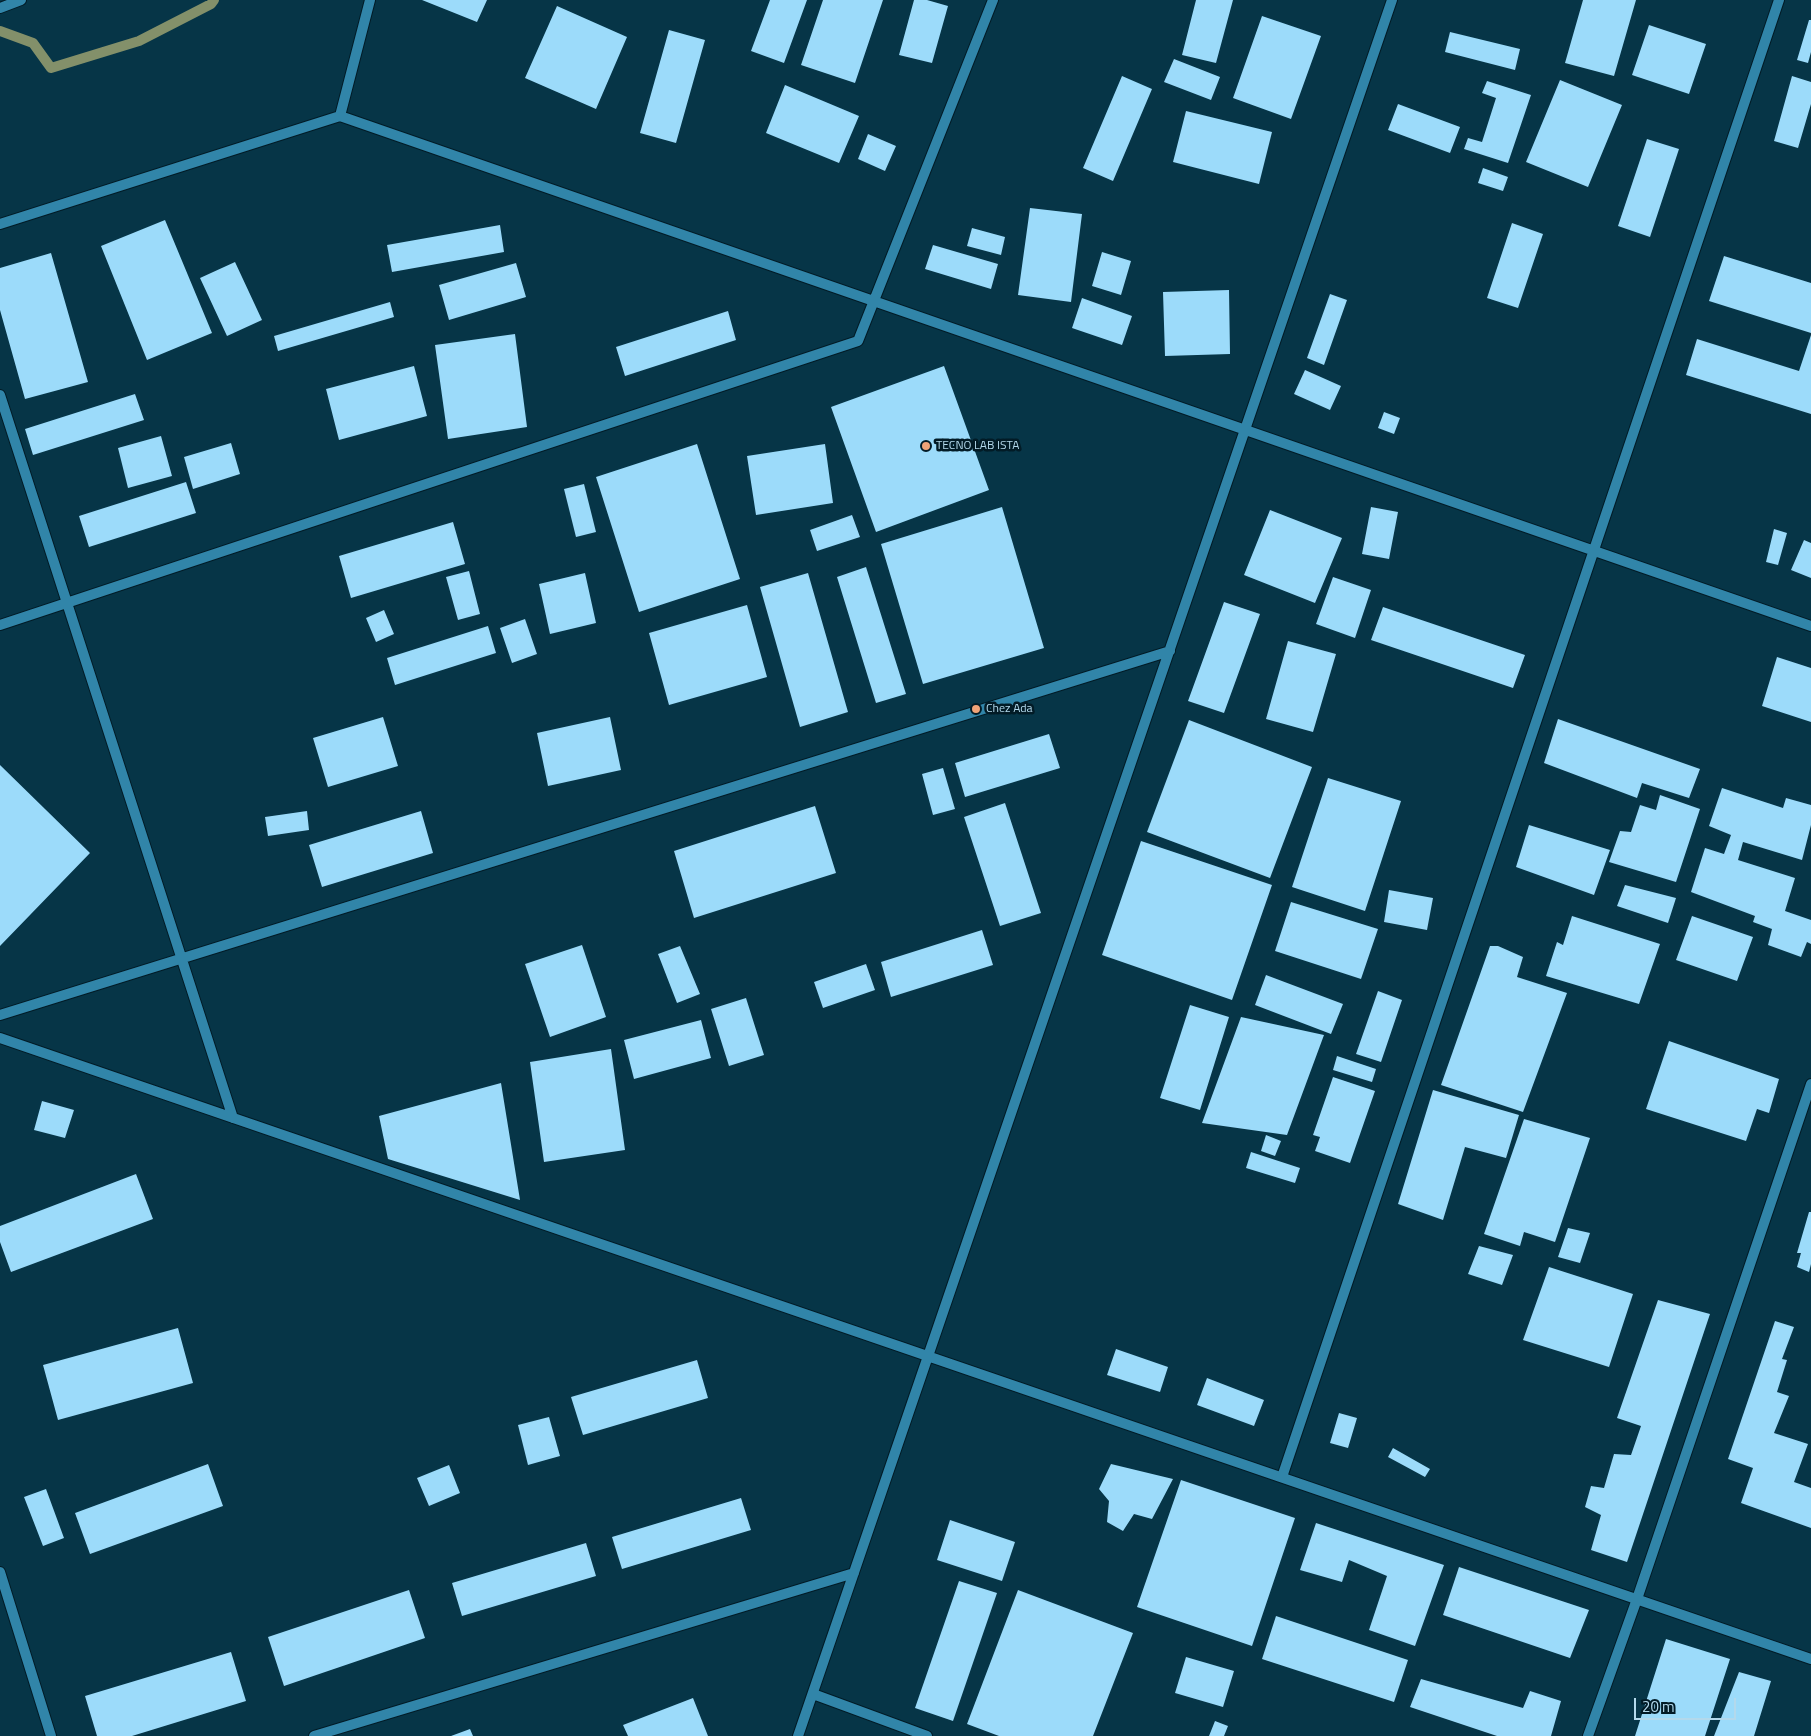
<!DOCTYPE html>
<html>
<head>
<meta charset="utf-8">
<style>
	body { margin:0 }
	#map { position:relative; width:1811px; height:1736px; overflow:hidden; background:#063547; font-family:"Titillium Web",sans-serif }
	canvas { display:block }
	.scale { position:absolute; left:1634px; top:1698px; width:102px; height:22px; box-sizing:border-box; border:2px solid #b3d9ec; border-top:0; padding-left:6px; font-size:15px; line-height:18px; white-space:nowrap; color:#b3d9ec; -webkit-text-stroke:4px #021b26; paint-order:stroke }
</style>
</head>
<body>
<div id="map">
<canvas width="1811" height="1736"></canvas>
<div class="scale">20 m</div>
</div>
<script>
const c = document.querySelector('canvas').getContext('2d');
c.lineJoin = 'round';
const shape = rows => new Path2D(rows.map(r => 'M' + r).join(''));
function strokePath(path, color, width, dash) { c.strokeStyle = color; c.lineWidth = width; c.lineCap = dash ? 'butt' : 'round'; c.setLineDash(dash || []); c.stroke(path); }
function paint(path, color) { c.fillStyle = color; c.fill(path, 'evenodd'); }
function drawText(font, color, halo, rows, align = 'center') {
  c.font = font + ' "Titillium Web",sans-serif'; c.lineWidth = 5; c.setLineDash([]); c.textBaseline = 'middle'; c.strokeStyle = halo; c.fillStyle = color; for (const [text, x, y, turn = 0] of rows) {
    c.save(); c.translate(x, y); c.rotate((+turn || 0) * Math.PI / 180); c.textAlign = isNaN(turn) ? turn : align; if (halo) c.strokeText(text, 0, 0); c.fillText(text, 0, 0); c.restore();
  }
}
const stream = shape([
	[0,31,33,43,51,68,139,41,211,4,214,0]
]);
const building = shape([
	[422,0,487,0,477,22],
	[770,0,807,0,784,63,751,51],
	[823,0,883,0,855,83,801,65],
	[914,0,927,0,948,6,932,63,899,55],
	[1196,0,1233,0,1216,63,1182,55],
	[1583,0,1636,0,1614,76,1565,63],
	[557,6,627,37,596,109,525,78],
	[1262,16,1321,36,1291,119,1233,98],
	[1809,20,1811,20,1811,52,1808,63,1797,60],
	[1649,25,1706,44,1689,94,1632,75],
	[669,30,705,40,676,143,640,133],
	[1450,32,1520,49,1515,70,1445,52],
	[1174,59,1220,77,1211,100,1164,82],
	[1122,76,1152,89,1113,181,1083,168],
	[1792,76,1811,82,1811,104,1798,148,1774,141],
	[1560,80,1622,105,1588,187,1526,162],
	[1487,81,1531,95,1508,163,1464,149,1468,138,1482,142,1496,98,1482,93],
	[785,85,859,116,839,163,766,133],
	[1398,104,1460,127,1450,153,1388,130],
	[1186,111,1272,132,1259,184,1173,162],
	[868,134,896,146,885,171,858,159],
	[1647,139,1679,149,1650,237,1618,226],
	[1483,168,1508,177,1503,191,1478,183],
	[1030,208,1082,214,1071,302,1018,295],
	[165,220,212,333,147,360,101,246],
	[1512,223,1543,234,1518,308,1487,298],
	[500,225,504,252,392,272,387,245],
	[972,228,1005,237,1001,255,967,246],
	[933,245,998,264,991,289,925,269],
	[1102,252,1131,261,1121,295,1092,286],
	[51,253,88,382,25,399,0,310,0,268],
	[1724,256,1811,283,1811,333,1709,301],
	[235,262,262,320,227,336,200,278],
	[516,263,526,297,449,320,439,285],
	[1229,290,1230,354,1165,356,1163,292],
	[1330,294,1347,300,1324,365,1307,358],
	[1082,298,1132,316,1122,345,1072,328],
	[390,302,394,317,278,351,274,336],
	[728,311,736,340,625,376,616,347],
	[515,334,527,427,448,439,435,345],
	[1811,335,1811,414,1686,375,1697,339,1799,371],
	[414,366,427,416,339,440,326,389],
	[944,366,989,490,876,532,831,407],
	[1305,370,1341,386,1330,410,1294,394],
	[135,394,144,420,33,455,25,429],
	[1384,412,1400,418,1394,434,1378,428],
	[161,436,172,476,128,488,118,448],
	[231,443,240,474,193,489,184,457],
	[697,444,740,579,639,612,596,477],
	[825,444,833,503,756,515,747,456],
	[186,482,196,513,89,547,79,516],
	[584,484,596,532,576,537,564,489],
	[1002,507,1044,648,923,684,881,544],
	[1371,507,1398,512,1389,559,1362,554],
	[1270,510,1342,538,1315,603,1244,575],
	[852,515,860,537,817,551,810,530],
	[453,522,465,564,351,598,339,556],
	[1774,529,1787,533,1778,565,1766,562],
	[1804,540,1811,543,1811,578,1791,570],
	[866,567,906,694,876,703,837,577],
	[469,571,480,614,458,620,446,577],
	[585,573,596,623,550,634,539,584],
	[808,573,848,712,800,727,760,587],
	[1333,577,1371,590,1355,638,1316,624],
	[1224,602,1260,614,1224,713,1188,701],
	[747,605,767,677,669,705,649,633],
	[1383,607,1525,655,1513,688,1371,640],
	[384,610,394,634,376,642,366,618],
	[525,619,537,654,512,663,500,628],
	[488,626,496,653,395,685,387,658],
	[1288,641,1336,654,1313,732,1266,719],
	[1777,657,1811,668,1811,722,1762,706],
	[383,717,398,766,328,787,313,738],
	[610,717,621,770,548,786,537,733],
	[1558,719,1700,769,1689,798,1642,783,1637,798,1544,763],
	[1189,720,1312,767,1270,878,1147,832],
	[1049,734,1060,768,965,797,955,763],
	[0,765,90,853,0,946],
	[943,768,955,809,933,815,922,774],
	[1328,778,1401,801,1365,911,1292,887],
	[1722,788,1783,808,1786,798,1811,805,1811,825,1802,860,1743,842,1738,860,1795,878,1785,911,1811,920,1811,944,1807,942,1801,957,1768,945,1772,929,1753,922,1755,916,1691,892,1705,848,1724,854,1731,835,1709,826],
	[1660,795,1700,809,1676,882,1609,862,1620,831,1631,832,1640,805,1656,810],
	[1005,803,1041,913,1000,926,964,817],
	[815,806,836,873,694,918,674,851],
	[307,811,309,830,268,836,265,817],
	[421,811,433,853,322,887,309,845],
	[1529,825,1610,850,1594,895,1516,867],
	[1141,841,1272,885,1232,1000,1102,955],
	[1625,885,1676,898,1668,923,1617,906],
	[1389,890,1433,898,1427,930,1384,922],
	[1291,902,1378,929,1361,979,1275,951],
	[1572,916,1660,944,1639,1004,1546,976,1557,942,1563,945],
	[1692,916,1753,937,1737,981,1676,960],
	[982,930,993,965,891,997,881,962],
	[582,945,606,1017,550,1037,525,964],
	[680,946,700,994,677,1003,658,954],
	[1490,946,1498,946,1523,957,1517,977,1567,993,1523,1112,1441,1085],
	[866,964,875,990,823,1008,814,982],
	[1266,975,1343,1004,1331,1034,1255,1005],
	[1378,991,1402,1000,1381,1062,1356,1054],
	[746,998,764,1055,729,1066,711,1009],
	[1190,1005,1229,1017,1200,1110,1160,1098],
	[1241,1017,1324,1035,1287,1135,1202,1123],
	[701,1020,711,1058,634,1079,624,1040],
	[1669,1041,1779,1079,1769,1113,1757,1109,1746,1141,1646,1109],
	[611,1049,625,1150,544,1162,530,1062],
	[1337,1056,1376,1069,1372,1082,1333,1070],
	[1333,1077,1375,1091,1350,1163,1315,1151,1320,1137,1313,1135],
	[501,1083,520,1200,388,1159,379,1116],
	[1433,1090,1519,1115,1506,1158,1465,1147,1443,1220,1398,1204],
	[42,1101,74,1110,65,1138,34,1130],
	[1524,1119,1590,1138,1555,1242,1524,1232,1520,1246,1484,1234],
	[1266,1135,1281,1141,1275,1156,1261,1151],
	[1251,1152,1300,1168,1295,1183,1246,1168],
	[136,1174,153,1219,11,1272,0,1242,0,1226],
	[1809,1212,1811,1212,1811,1264,1809,1272,1797,1267,1801,1253,1797,1253],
	[1568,1228,1590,1233,1580,1263,1558,1257],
	[1479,1246,1513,1255,1502,1285,1468,1274],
	[1549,1267,1633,1294,1609,1367,1523,1340],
	[1658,1300,1710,1314,1627,1562,1591,1550,1601,1515,1585,1507,1591,1486,1604,1488,1614,1454,1631,1455,1641,1426,1617,1418],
	[1775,1321,1794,1327,1782,1359,1787,1360,1777,1392,1789,1396,1774,1433,1808,1444,1794,1482,1811,1488,1811,1528,1741,1503,1753,1468,1728,1459],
	[178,1328,193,1383,58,1420,43,1365],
	[1116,1349,1168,1367,1160,1392,1107,1375],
	[697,1360,708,1398,583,1435,571,1397],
	[1207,1378,1264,1400,1254,1426,1197,1405],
	[1339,1413,1357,1418,1348,1448,1330,1443],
	[549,1417,560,1456,528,1465,518,1425],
	[1393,1448,1430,1469,1425,1477,1388,1457],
	[208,1464,223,1506,90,1554,75,1513],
	[1111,1464,1173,1479,1152,1519,1134,1514,1123,1531,1107,1522,1109,1501,1099,1489],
	[449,1465,460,1493,429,1506,417,1478],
	[1181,1480,1295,1518,1252,1646,1137,1607],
	[46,1489,64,1538,43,1546,24,1497],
	[741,1498,751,1530,622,1569,612,1537],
	[950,1520,1015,1542,1002,1581,937,1560],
	[1316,1523,1444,1565,1415,1646,1369,1630,1387,1576,1349,1560,1342,1582,1300,1570],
	[586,1543,596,1576,462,1616,452,1583],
	[1459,1567,1589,1610,1570,1658,1443,1615],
	[959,1581,997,1593,953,1721,915,1708],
	[409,1590,425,1638,284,1686,268,1637],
	[1018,1590,1133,1633,1093,1736,999,1736,967,1724],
	[1276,1616,1408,1660,1394,1702,1262,1659],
	[1666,1639,1730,1659,1705,1736,1635,1736],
	[231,1652,246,1701,132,1736,97,1736,85,1696],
	[1186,1657,1234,1671,1223,1707,1175,1693],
	[1739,1672,1771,1681,1754,1736,1714,1736],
	[1421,1679,1523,1708,1530,1691,1561,1701,1551,1736,1497,1736,1410,1707],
	[693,1698,708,1736,628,1736,623,1725],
	[1215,1721,1228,1726,1224,1736,1209,1736],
	[470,1729,473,1736,451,1736]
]);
const minor = shape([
	[0,8,21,0],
	[340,116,370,0],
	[0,224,340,116,1811,626],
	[0,395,233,1118],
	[0,625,858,341,993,0],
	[0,1015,1170,651],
	[0,1038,1811,1659],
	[1282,1477,1779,0],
	[0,1572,51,1736],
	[813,1694,927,1736],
	[314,1736,854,1573],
	[798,1736,1392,0],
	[1588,1736,1637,1599,1811,1084]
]);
const markers = [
	[926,446,5,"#efa378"],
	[976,709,5,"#efa378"]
];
const poiNames = [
	["TECNO LAB ISTA",936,446],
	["Chez Ada",986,709]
];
strokePath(stream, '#83906a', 10);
paint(building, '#9cdbfa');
strokePath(minor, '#021b26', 12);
strokePath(minor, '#3185a9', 10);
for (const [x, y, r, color] of markers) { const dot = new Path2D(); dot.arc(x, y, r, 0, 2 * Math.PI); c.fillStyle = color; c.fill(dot); strokePath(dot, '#021b26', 2); }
drawText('12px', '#b3d9ec', '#021b26', poiNames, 'left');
</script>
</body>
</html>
